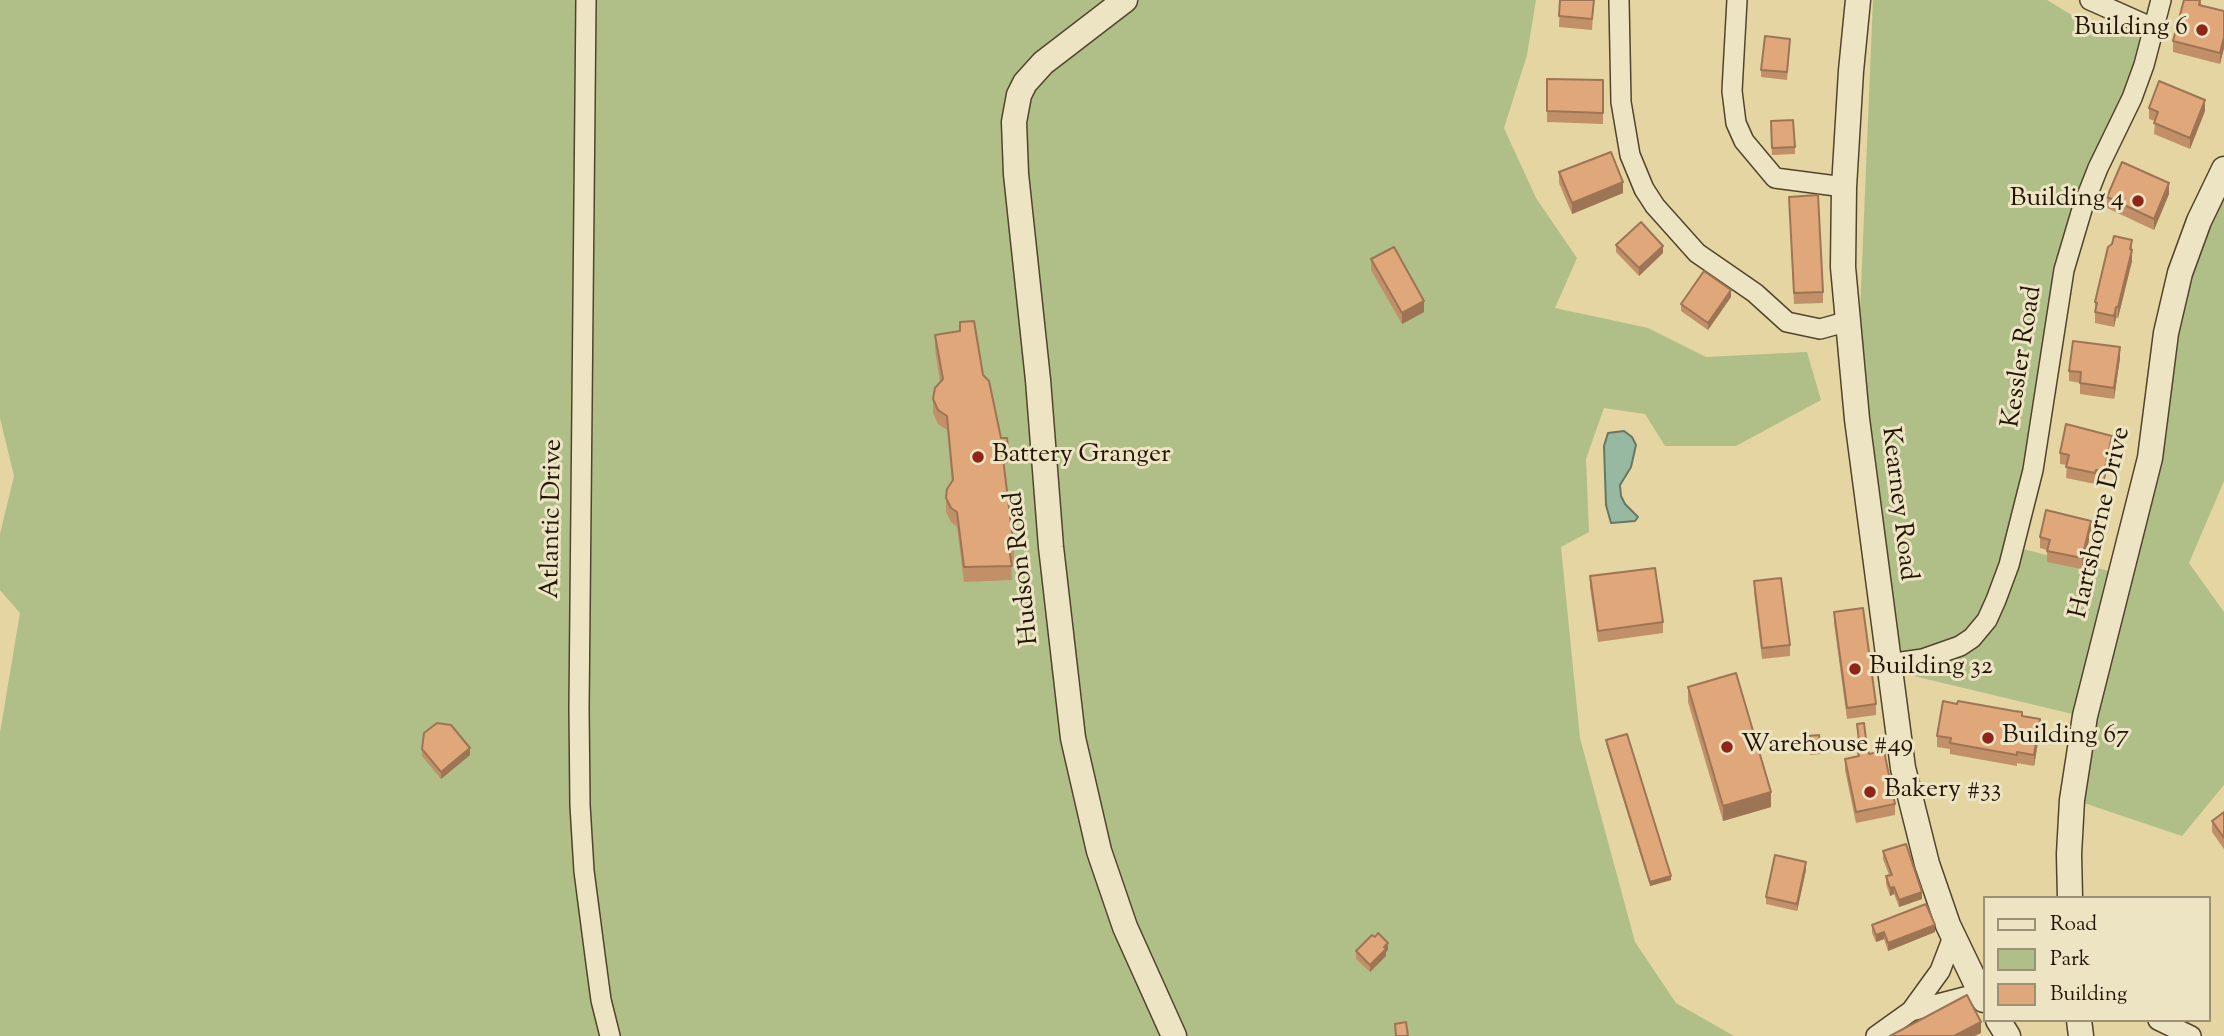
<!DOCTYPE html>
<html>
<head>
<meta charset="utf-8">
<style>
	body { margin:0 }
	#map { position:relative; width:2224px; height:1036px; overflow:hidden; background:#e4d5a2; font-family:"Sorts Mill Goudy",serif }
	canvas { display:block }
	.legend { position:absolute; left:1983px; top:896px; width:228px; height:126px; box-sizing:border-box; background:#ede4c3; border:2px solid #9c9177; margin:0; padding:9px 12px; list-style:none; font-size:21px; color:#221405 }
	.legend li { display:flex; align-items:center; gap:14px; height:35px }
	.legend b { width:35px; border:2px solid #9c9177 }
</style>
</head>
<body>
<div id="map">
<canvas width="2224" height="1036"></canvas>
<ul class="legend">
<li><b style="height:9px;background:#ede4c3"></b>Road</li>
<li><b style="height:19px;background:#b0be88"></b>Park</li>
<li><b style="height:19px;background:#e0a77a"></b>Building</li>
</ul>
</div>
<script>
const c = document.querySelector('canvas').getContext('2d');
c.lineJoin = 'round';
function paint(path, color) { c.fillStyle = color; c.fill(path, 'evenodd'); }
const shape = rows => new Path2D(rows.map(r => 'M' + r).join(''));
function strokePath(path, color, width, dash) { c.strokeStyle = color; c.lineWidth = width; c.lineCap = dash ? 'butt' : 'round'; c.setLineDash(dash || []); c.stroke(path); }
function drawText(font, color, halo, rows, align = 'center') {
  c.font = font + ' "Sorts Mill Goudy",serif'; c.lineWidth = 6; c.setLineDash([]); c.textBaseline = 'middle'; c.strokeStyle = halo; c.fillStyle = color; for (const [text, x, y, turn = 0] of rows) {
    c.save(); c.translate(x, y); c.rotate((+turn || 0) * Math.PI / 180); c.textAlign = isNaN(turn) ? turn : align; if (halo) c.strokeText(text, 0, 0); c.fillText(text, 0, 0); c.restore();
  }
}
const green = shape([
	[0,0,1536,0,1527,55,1504,128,1536,198,1577,258,1555,308,1648,328,1706,357,1807,352,1821,400,1736,446,1665,446,1645,414,1604,408,1586,459,1589,532,1561,547,1580,738,1635,942,1676,1003,1734,1036,0,1036,0,733,20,613,0,590,0,534,14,476,0,418],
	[1873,0,2047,0,2099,32,2117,24,2140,35,2133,70,2064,256,2011,546,2121,574,2171,304,2224,177,2224,481,2189,563,2224,612,2224,785,2182,836,2066,797,2081,716,1897,672,1859,336]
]);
const water = shape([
	[1624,431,1632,437,1636,445,1631,467,1620,485,1621,496,1625,504,1638,517,1635,521,1611,523,1606,505,1604,446,1608,433,1624,431]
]);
const minor = shape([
	[586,0,579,708,580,805,584,871,596,963,601,1000,610,1036],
	[1619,0,1621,102,1630,155,1644,189,1655,206,1697,253,1755,293,1787,322,1820,329,1849,321],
	[1737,0,1732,91,1736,123,1744,141,1775,178,1844,187],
	[2090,0,2153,28],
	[1888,664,1923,659,1960,646,1972,638,1987,620,1996,600,2009,565,2033,470,2064,270,2083,206,2098,168,2132,98,2144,65,2161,0],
	[1911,1011,1940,971,1953,937],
	[2158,1020,2191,1036],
	[1876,1036,1911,1011,1984,992]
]);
const tertiary = shape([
	[1125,0,1043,63,1025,83,1019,95,1014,122,1016,174,1038,380,1051,547,1073,738,1099,851,1125,927,1174,1036],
	[1858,0,1851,71,1844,187,1843,267,1857,419,1903,768,1927,864,1948,925,1984,1000],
	[2070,898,2069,854,2072,800,2085,716,2150,458,2166,333,2180,273,2199,221,2224,169],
	[1998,1020,2008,1036],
	[2079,1020,2081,1036]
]);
const wall = shape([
	[1560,0,1594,0,1592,30,1559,27],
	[2201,0,2201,5,2224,11,2224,48,2220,64,2173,52,2173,41],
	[1790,46,1787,80,1761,77,1761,70],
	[1547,79,1603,80,1603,124,1547,122],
	[2149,108,2205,111,2190,149,2154,134,2155,121,2149,119],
	[1771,128,1795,147,1795,154,1772,155],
	[1559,172,1623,193,1572,214,1559,183],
	[2169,194,2154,230,2107,208,2107,197],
	[1789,197,1823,292,1823,303,1794,304],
	[2132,240,2132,261,2118,318,2116,318,2114,327,2095,323,2095,302],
	[1616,245,1663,253,1639,276,1616,252],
	[1371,259,1424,312,1402,324,1371,270],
	[1731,297,1708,330,1681,311,1681,304],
	[935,335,983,375,1008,462,1004,464,1014,549,1014,563,1011,563,1012,580,964,582,957,527,951,522,946,512,946,498,952,482,947,430,938,424,933,413,933,399,940,382,935,349],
	[2120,358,2114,399,2080,394,2080,383,2069,381,2069,371],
	[2112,447,2104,483,2096,481,2095,484,2066,478,2067,465,2060,464,2060,453],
	[2091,532,2082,569,2047,562,2047,550,2040,548,2040,537],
	[1590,576,1663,622,1663,633,1598,642,1590,587],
	[1754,581,1790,645,1790,656,1762,659,1754,592],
	[1834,612,1876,704,1876,715,1847,719,1834,623],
	[1688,687,1771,807,1723,821,1688,702],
	[2022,716,2040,730,2034,766,2017,763,2017,766,1950,754,1950,749,1937,747,1937,736],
	[1864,723,1867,750,1895,804,1895,815,1856,823,1845,770,1845,759,1858,756,1858,752,1860,752,1857,727],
	[1606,740,1671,880,1650,886,1606,744],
	[1808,740,1821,750,1821,754,1810,755],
	[422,749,470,755,441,779,422,756],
	[2224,812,2224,849,2212,832,2212,821],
	[1883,851,1922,899,1899,907,1894,894,1890,896,1886,884,1886,876,1889,875,1883,859],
	[1806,870,1797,911,1766,904,1766,897],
	[1872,925,1935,932,1888,951,1884,939,1876,942,1872,933],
	[1388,950,1386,952,1386,956,1370,972,1356,959,1356,951]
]);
const shadedWall = shape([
	[2224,37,2224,48,2220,64,2220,53],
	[2205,100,2205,111,2190,149,2190,138],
	[1623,182,1623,193,1572,214,1572,203],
	[2169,183,2169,194,2154,230,2154,219],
	[1663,246,1663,253,1639,276,1639,268],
	[2132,250,2132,261,2118,318,2118,307],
	[1731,290,1731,297,1708,330,1708,323],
	[1424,301,1424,312,1402,324,1402,313],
	[2116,307,2116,318,2114,327,2114,316],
	[2120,347,2120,358,2114,399,2114,388],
	[2112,436,2112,447,2104,483,2104,472],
	[1008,448,1008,462,1002,464,1002,450],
	[2091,521,2091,532,2082,569,2082,558],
	[2040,719,2040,730,2034,766,2034,755],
	[470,748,470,755,441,779,441,772],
	[1771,792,1771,807,1723,821,1723,806],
	[1806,862,1806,870,1797,911,1797,904],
	[1671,876,1671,880,1650,886,1650,882],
	[1894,887,1894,894,1890,896,1890,888],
	[1922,892,1922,899,1899,907,1899,900],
	[1935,925,1935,932,1888,951,1888,943],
	[1884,932,1884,939,1876,942,1876,935],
	[1388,943,1388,950,1386,952,1386,956,1370,972,1370,965],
	[1981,1022,1981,1033,1975,1036,1954,1036]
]);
const building = shape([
	[1560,0,1594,0,1592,19,1559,16,1560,0],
	[2184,0,2200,0,2199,5,2224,11,2224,37,2220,53,2173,41,2184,0],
	[1765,36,1790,39,1787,72,1761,70,1765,36],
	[1547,79,1603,80,1603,113,1547,111,1547,79],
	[2159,81,2205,100,2190,138,2154,123,2158,112,2149,108,2159,81],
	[1793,120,1795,147,1772,148,1771,121,1793,120],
	[1611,152,1623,182,1572,203,1559,172,1611,152],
	[2122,162,2169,183,2154,219,2107,197,2122,162],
	[1818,195,1823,292,1794,293,1789,197,1818,195],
	[1641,222,1663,246,1639,268,1616,245,1641,222],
	[2114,236,2132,240,2130,249,2132,250,2118,307,2116,307,2114,316,2095,312,2097,303,2095,302,2108,247,2112,244,2114,236],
	[1394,247,1424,301,1402,313,1371,259,1394,247],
	[1704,271,1731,290,1708,323,1681,304,1704,271],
	[974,321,983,375,989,381,1001,438,1007,438,1008,448,1002,450,1014,549,1009,549,1012,566,964,567,957,512,951,508,946,498,947,489,953,480,947,416,938,410,933,399,935,388,943,379,935,335,960,331,960,322,974,321],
	[2073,341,2120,347,2114,388,2080,383,2081,372,2069,371,2073,341],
	[2066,424,2112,436,2104,472,2096,470,2095,473,2066,467,2069,455,2060,453,2066,424],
	[2046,510,2091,521,2082,558,2047,551,2050,540,2040,537,2046,510],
	[1655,568,1663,622,1598,631,1590,576,1655,568],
	[1781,578,1790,645,1762,648,1754,581,1781,578],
	[1863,608,1876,704,1847,708,1834,612,1863,608],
	[1736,673,1771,792,1723,806,1688,687,1736,673],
	[1943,701,1957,704,1958,701,2014,711,2022,712,2022,716,2040,719,2034,755,2017,752,2017,755,1950,743,1951,738,1937,736,1943,701],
	[437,723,451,725,470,748,441,772,422,749,424,733,437,723],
	[1864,723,1867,748,1860,749,1857,724,1864,723],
	[1627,734,1671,876,1650,882,1606,740,1627,734],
	[1819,735,1821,750,1810,751,1808,736,1819,735],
	[1868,750,1869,754,1884,751,1895,804,1856,812,1845,759,1859,756,1858,752,1868,750],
	[2224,812,2224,838,2212,821,2224,812],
	[1906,844,1922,892,1899,900,1894,887,1890,888,1886,876,1892,875,1883,851,1906,844],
	[1775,855,1806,862,1797,904,1766,897,1775,855],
	[1926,904,1935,925,1888,943,1884,932,1876,935,1872,925,1926,904],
	[1378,933,1388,943,1384,947,1386,949,1370,965,1356,951,1372,935,1375,937,1378,933],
	[1967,995,1981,1022,1954,1036,1890,1036,1967,995],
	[1406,1022,1408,1036,1396,1036,1395,1024,1406,1022]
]);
const markers = [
	[2202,30,7,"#8f2418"],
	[2138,201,7,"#8f2418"],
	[978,457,7,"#8f2418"],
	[1855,669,7,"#8f2418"],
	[1988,738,7,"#8f2418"],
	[1727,747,7,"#8f2418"],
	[1870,792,7,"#8f2418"]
];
const poiNames = [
	["Building 6",2188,30,"right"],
	["Building 4",2124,201,"right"],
	["Battery Granger",992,457],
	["Building 32",1869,669],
	["Building 67",2002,738],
	["Warehouse #49",1741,747],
	["Bakery #33",1884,792]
];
const streetNames = [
	["Kessler Road",2024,357,-81],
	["Kearney Road",1897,504,83],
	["Atlantic Drive",554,519,-89],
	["Hartshorne Drive",2102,523,-77],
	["Hudson Road",1024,568,-96]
];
paint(green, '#b0be88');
paint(water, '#97b9a1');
strokePath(water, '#687763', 2);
strokePath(minor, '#52442c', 22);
strokePath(tertiary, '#52442c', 27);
strokePath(minor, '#ede4c3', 19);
strokePath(tertiary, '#ede4c3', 24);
paint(wall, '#c19069');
paint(shadedWall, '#9d7555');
paint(building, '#e0a77a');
strokePath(building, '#9d7555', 2);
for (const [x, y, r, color] of markers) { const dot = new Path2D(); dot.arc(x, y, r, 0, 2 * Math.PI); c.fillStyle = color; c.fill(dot); strokePath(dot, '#ede4c3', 2.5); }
drawText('26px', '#221405', '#ede4c3', poiNames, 'left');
drawText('26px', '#221405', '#ede4c3', streetNames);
</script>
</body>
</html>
